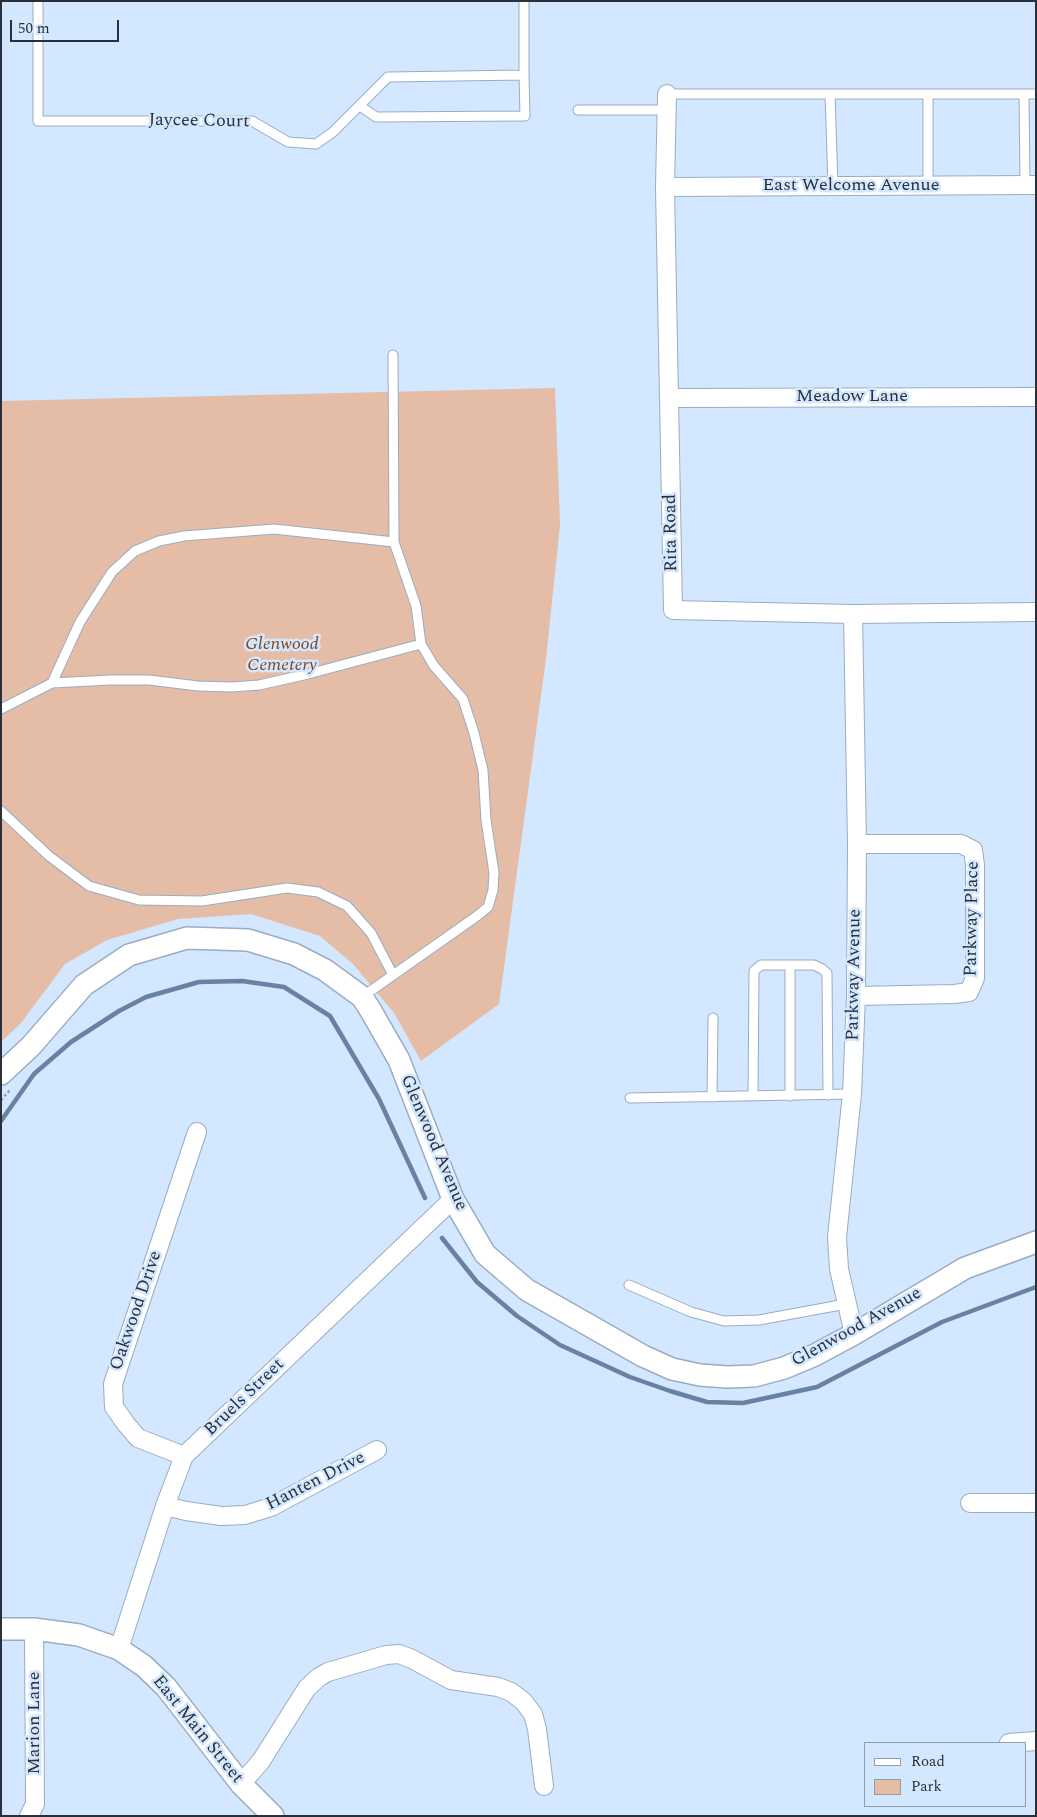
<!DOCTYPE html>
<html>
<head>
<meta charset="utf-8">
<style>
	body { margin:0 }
	#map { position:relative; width:1037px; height:1817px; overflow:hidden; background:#d3e7fe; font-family:Spectral,serif }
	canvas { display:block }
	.frame { position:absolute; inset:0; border:2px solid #293039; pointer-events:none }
	.legend { position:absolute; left:864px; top:1742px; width:162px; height:65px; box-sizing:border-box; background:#d3e7fe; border:1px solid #8f9eaf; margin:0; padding:6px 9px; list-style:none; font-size:15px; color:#293039 }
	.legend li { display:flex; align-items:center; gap:10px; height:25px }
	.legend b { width:25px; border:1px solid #8f9eaf }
	.scale { position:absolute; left:10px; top:20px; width:109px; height:22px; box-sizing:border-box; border:2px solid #293039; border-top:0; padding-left:6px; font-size:15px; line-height:18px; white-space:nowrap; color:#293039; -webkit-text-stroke:4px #d3e7fe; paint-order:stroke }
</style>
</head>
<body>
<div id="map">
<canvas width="1037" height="1817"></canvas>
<div class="frame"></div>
<ul class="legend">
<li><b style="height:6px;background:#fff"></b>Road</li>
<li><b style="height:14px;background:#e5bca6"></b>Park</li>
</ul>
<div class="scale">50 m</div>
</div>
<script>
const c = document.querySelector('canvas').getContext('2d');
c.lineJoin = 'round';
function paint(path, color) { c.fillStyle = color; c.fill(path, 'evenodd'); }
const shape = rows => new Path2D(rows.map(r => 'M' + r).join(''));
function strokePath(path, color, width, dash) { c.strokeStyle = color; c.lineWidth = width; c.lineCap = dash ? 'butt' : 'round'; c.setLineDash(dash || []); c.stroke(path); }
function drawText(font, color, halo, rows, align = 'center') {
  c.font = font + ' Spectral,serif'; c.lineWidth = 5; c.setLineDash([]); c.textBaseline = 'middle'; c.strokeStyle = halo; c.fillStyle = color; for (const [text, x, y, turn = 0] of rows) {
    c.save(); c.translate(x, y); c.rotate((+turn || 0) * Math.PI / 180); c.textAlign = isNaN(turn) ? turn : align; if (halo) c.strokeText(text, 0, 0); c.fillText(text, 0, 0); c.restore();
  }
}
const green = shape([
	[555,388,560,525,546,659,499,1004,421,1061,394,1013,353,964,320,936,251,914,178,919,107,940,65,964,21,1023,1,1042,1,401]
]);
const stream = shape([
	[1,1121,34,1074,71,1042,119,1011,146,997,199,982,242,981,284,987,330,1016,379,1099,425,1198],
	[442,1238,477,1282,517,1316,560,1345,630,1377,670,1391,707,1402,743,1403,817,1387,942,1322,1036,1287]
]);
const path = shape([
	[1,1100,10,1090]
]);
const service = shape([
	[38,1,38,121,252,121,288,142,316,144,333,132,388,77,524,75,524,1],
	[667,94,1036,94],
	[830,94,833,186],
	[928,94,928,185],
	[1024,94,1025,185],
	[360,106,376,117,525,116,524,75],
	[578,110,667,110],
	[52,683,80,622,112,572,135,551,159,541,184,536,274,529,394,542],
	[1,709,52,683,110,680,149,680,198,686,232,687,259,685,308,674,421,644],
	[1,811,49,856,89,886,139,900,202,901,287,888,318,892,347,906,371,933,393,975],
	[790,965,790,1096],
	[362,997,477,916,488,907,493,890,494,873,486,820,483,770,474,733,463,699,434,666,421,644,416,606,394,542,393,355],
	[753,1096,754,971,761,965,814,965,822,969,827,973,828,1095],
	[712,1097,713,1018],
	[630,1098,852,1094],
	[629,1285,691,1312,724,1321,759,1320,846,1304]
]);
const minor = shape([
	[667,94,665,187,673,610,853,614,1036,612],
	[665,187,1036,185],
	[669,398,1036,397],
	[853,614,857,844,856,996,852,1094,837,1237,839,1269,854,1334],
	[856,996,954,994,969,992,975,978,975,865,973,850,961,844,857,844],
	[184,1456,138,1438,126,1424,114,1407,113,1384,197,1132],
	[970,1503,1036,1503],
	[165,1506,186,1511,221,1516,245,1515,271,1507,377,1450],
	[119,1649,165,1506,184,1456,453,1199],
	[1009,1743,1036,1741],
	[241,1784,261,1761,307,1688,319,1677,328,1672,386,1655,399,1654,412,1659,451,1680,498,1687,511,1692,523,1701,533,1714,537,1729,544,1786],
	[29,1816,35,1804,34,1629]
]);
const tertiary = shape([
	[1,1074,31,1046,84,985,129,955,187,938,248,940,294,954,325,970,362,997,371,1011,399,1060,453,1199,485,1254,527,1290,643,1356,672,1369,700,1375,727,1377,754,1376,784,1368,815,1355,854,1334,965,1268,1036,1242],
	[1,1629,34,1629,79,1635,119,1649,144,1666,166,1687,241,1784,273,1816]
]);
const streetNames = [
	["Jaycee Court",199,122,1],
	["East Welcome Avenue",851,186],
	["Meadow Lane",852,397],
	["Rita Road",672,533,-91],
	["Parkway Place",973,919,-89],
	["Parkway Avenue",855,975,-89],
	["Glenwood Avenue",433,1143,67],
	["Oakwood Drive",137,1311,-71],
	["Glenwood Avenue",857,1328,-29],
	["Bruels Street",245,1398,-44],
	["Hanten Drive",316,1482,-27],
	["Marion Lane",35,1723,-90],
	["East Main Street",197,1730,51]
];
const parkNames = [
	["Glenwood",282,645],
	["Cemetery",282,666]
];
paint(green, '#e5bca6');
strokePath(stream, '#6782a2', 4.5);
strokePath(service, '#9aacc2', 11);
strokePath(minor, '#9aacc2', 20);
strokePath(tertiary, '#9aacc2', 24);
strokePath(path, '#8f9eaf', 2.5, [2.5, 2.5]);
strokePath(service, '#fff', 9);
strokePath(minor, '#fff', 18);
strokePath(tertiary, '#fff', 21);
drawText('18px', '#293039', '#d3e7fe', streetNames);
drawText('italic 18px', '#84431a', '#d3e7fe', parkNames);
</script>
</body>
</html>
